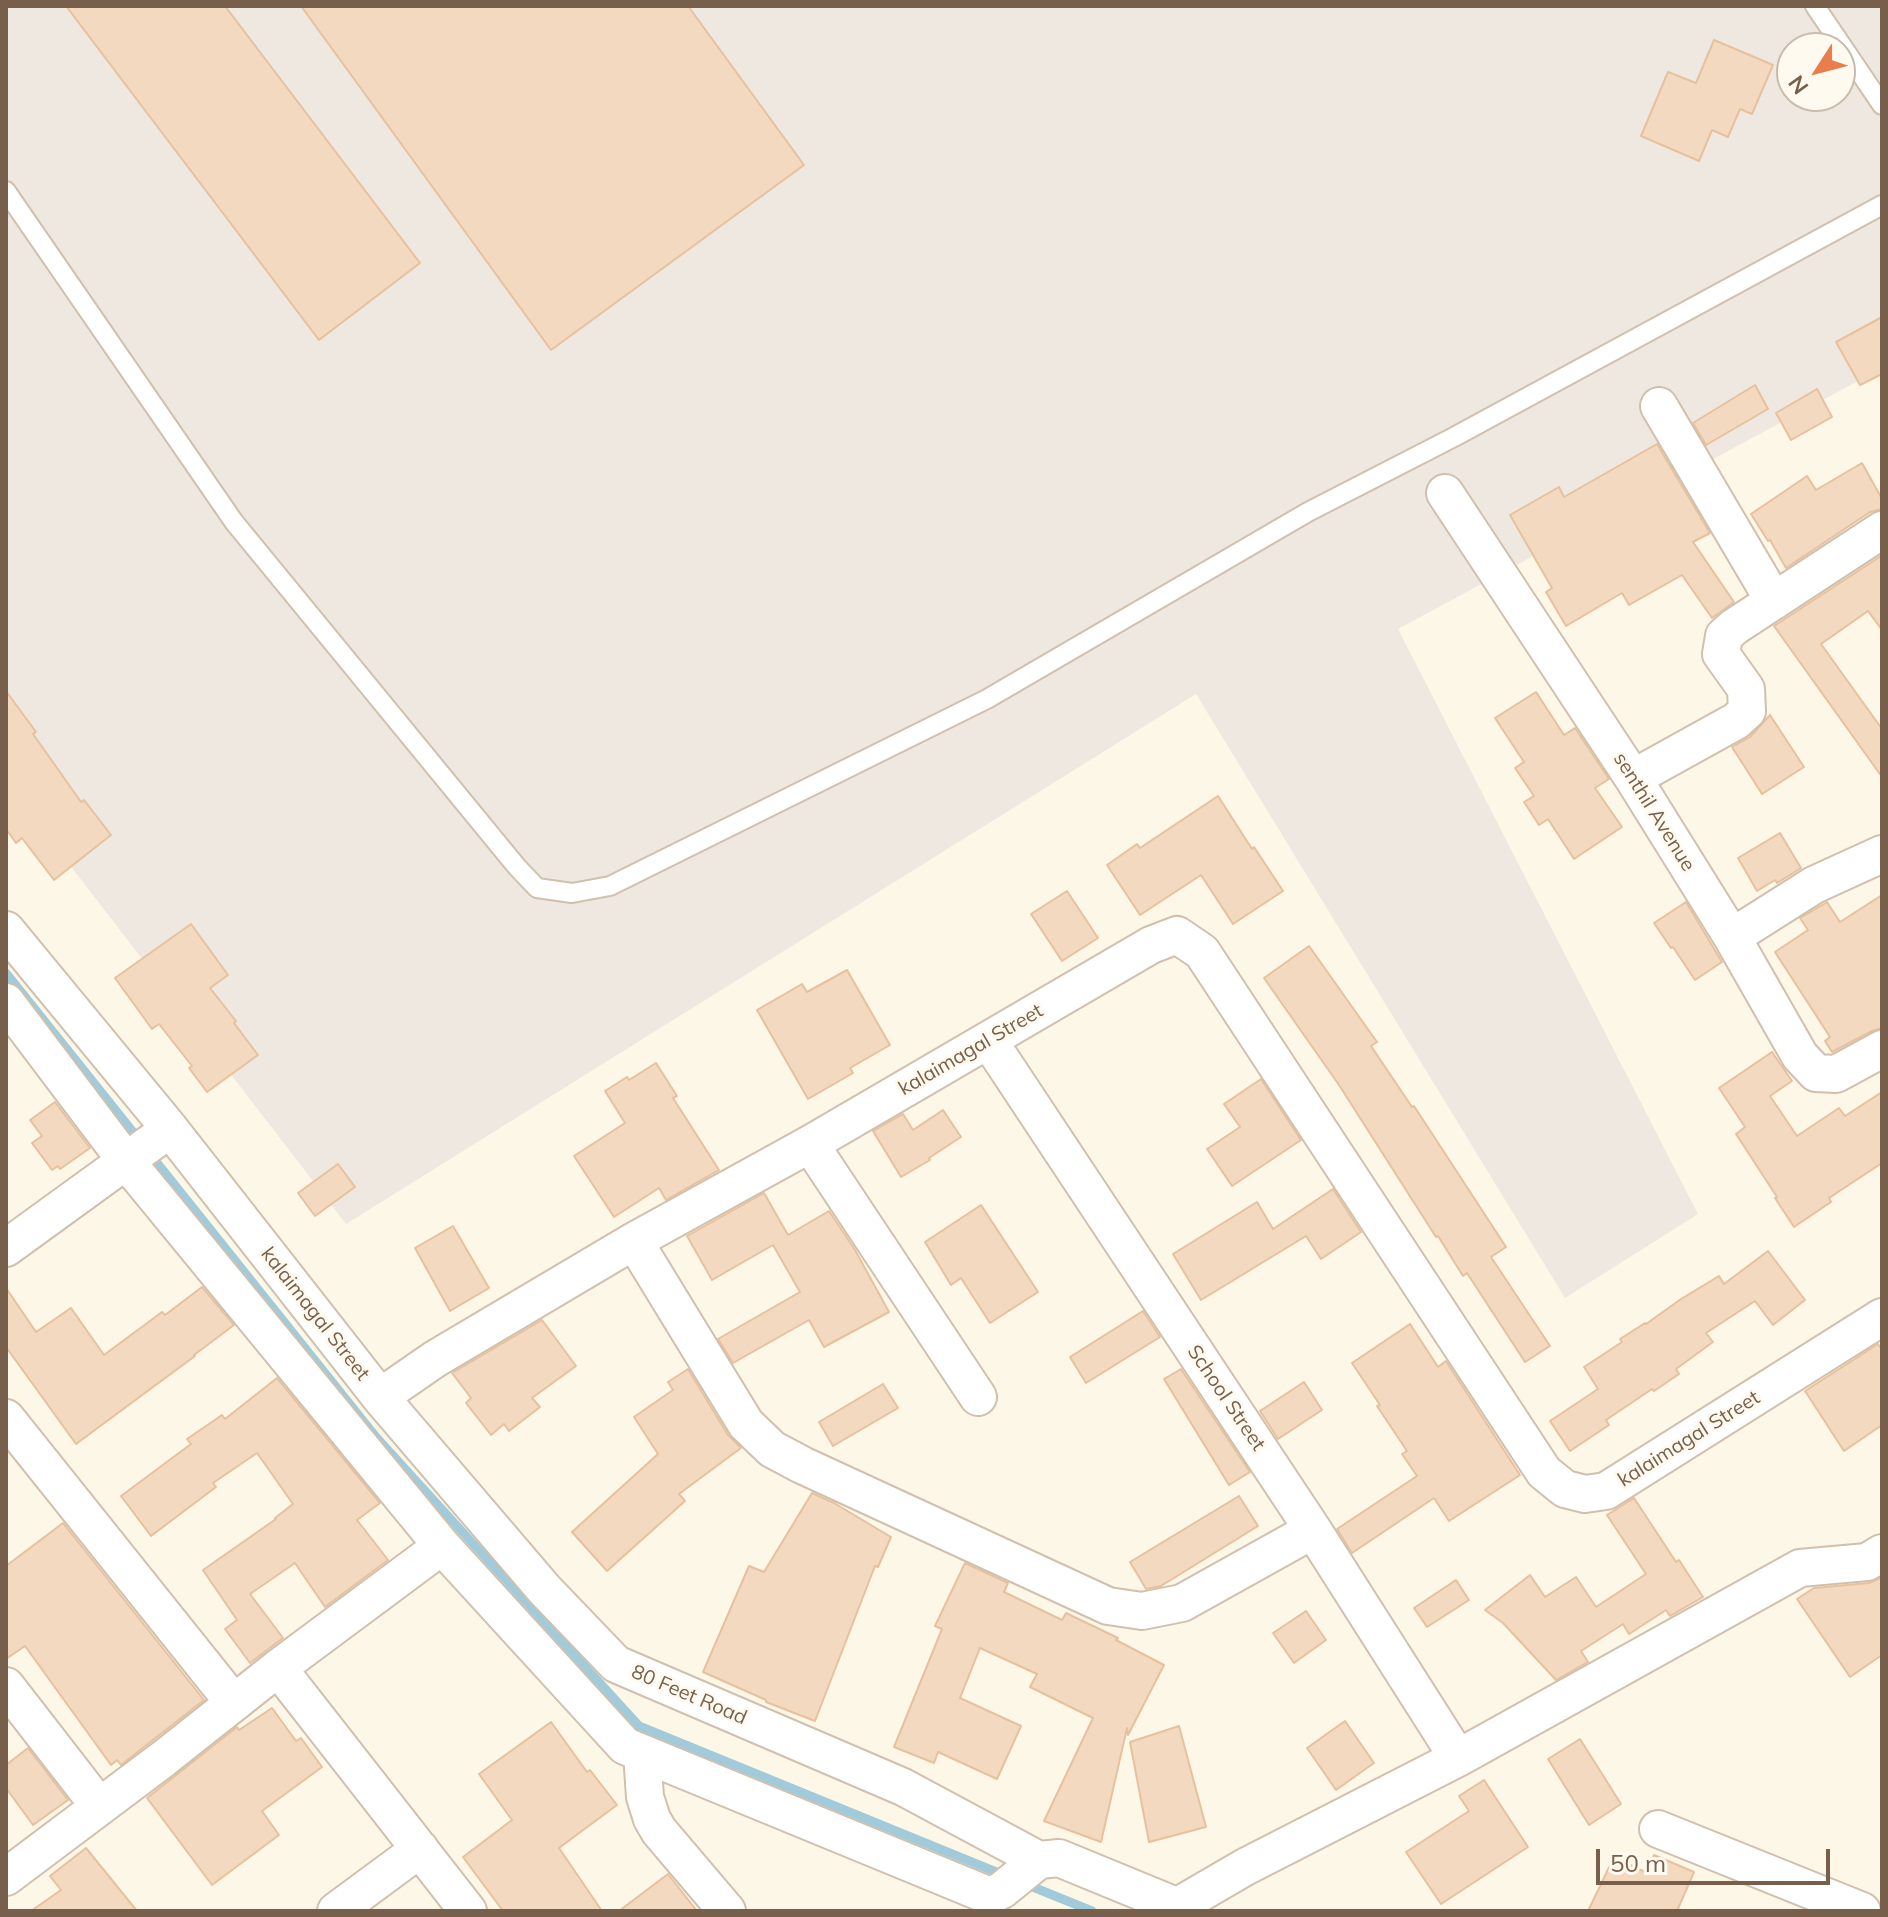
<!DOCTYPE html>
<html>
<head>
<meta charset="utf-8">
<style>
	body { margin:0 }
	#map { position:relative; width:1888px; height:1917px; overflow:hidden; background:#fdf7e8; font-family:Mulish,sans-serif }
	canvas { display:block }
	.frame { position:absolute; inset:0; border:8px solid #785f4b; pointer-events:none }
	.north { position:absolute; left:1776px; top:32px; width:80px; height:80px; box-sizing:border-box; background:#fffaef; border:2px solid #c9bcad; border-radius:50%; rotate:234deg; font-size:22px; font-weight:700; line-height:32px; text-align:center; color:#785f4b }
	.north::after { content:''; display:block; margin:auto; width:28px; height:36px; background:#ea7e4a; clip-path:polygon(50% 0,100% 100%,50% 72%,0 100%) }
	.scale { position:absolute; left:1596px; top:1849px; width:234px; height:36px; box-sizing:border-box; border:4px solid #785f4b; border-top:0; padding-left:10px; font-size:24px; line-height:28px; white-space:nowrap; color:#785f4b; -webkit-text-stroke:6px #fffaef; paint-order:stroke }
</style>
</head>
<body>
<div id="map">
<canvas width="1888" height="1917"></canvas>
<div class="frame"></div>
<div class="north">N</div>
<div class="scale">50 m</div>
</div>
<script>
const c = document.querySelector('canvas').getContext('2d');
c.lineJoin = 'round';
function paint(path, color) { c.fillStyle = color; c.fill(path, 'evenodd'); }
const shape = rows => new Path2D(rows.map(r => 'M' + r).join(''));
function strokePath(path, color, width, dash) { c.strokeStyle = color; c.lineWidth = width; c.lineCap = dash ? 'butt' : 'round'; c.setLineDash(dash || []); c.stroke(path); }
function drawText(font, color, halo, rows, align = 'center') {
  c.font = font + ' Mulish,sans-serif'; c.lineWidth = 6; c.setLineDash([]); c.textBaseline = 'middle'; c.strokeStyle = halo; c.fillStyle = color; for (const [text, x, y, turn = 0] of rows) {
    c.save(); c.translate(x, y); c.rotate((+turn || 0) * Math.PI / 180); c.textAlign = isNaN(turn) ? turn : align; if (halo) c.strokeText(text, 0, 0); c.fillText(text, 0, 0); c.restore();
  }
}
const industrial = shape([
	[6,6,1882,6,1882,368,1398,629,1698,1214,1565,1298,1196,694,346,1224,6,782],
	[1792,48,1840,48,1840,96,1792,96]
]);
const stream = shape([
	[6,973,141,1142],
	[150,1154,376,1437,639,1726,1006,1876],
	[1023,1883,1092,1911]
]);
const building = shape([
	[66,6,225,6,420,263,319,340,66,6],
	[301,6,688,6,804,165,551,350,301,6],
	[1714,40,1773,65,1752,114,1740,109,1728,137,1712,130,1699,161,1641,136,1668,72,1696,83,1714,40],
	[1882,317,1882,374,1860,385,1836,342,1882,317],
	[1755,385,1768,409,1706,445,1693,423,1755,385],
	[1817,389,1832,417,1791,440,1776,413,1817,389],
	[1657,444,1710,533,1693,542,1734,602,1712,618,1682,575,1629,605,1622,593,1566,626,1546,592,1552,588,1510,515,1559,487,1564,497,1657,444],
	[1862,463,1882,499,1882,509,1870,512,1786,568,1770,540,1768,541,1751,514,1807,476,1816,490,1862,463],
	[1881,556,1882,630,1868,611,1821,644,1882,729,1882,777,1774,626,1881,556],
	[6,691,36,732,33,734,81,802,84,800,111,835,54,880,22,838,16,843,6,829,6,691],
	[1536,692,1564,735,1575,728,1609,779,1595,788,1622,827,1574,859,1548,819,1539,825,1524,802,1534,796,1515,768,1524,762,1495,718,1536,692],
	[1770,715,1804,767,1762,794,1732,747,1750,737,1770,715],
	[1218,796,1252,849,1254,847,1283,891,1233,924,1201,875,1140,915,1107,865,1137,844,1140,848,1218,796],
	[1780,833,1801,868,1777,883,1775,880,1757,891,1738,858,1780,833],
	[1067,891,1098,938,1062,961,1031,914,1067,891],
	[1882,895,1882,1028,1872,1031,1832,1052,1825,1041,1830,1037,1775,952,1808,930,1800,918,1824,904,1827,902,1840,922,1882,895],
	[1686,902,1722,962,1695,980,1673,947,1671,948,1654,923,1686,902],
	[191,924,228,975,210,988,236,1021,234,1023,258,1055,207,1092,189,1068,192,1066,159,1024,152,1029,115,978,191,924],
	[1309,946,1377,1042,1371,1046,1412,1107,1414,1106,1506,1247,1491,1257,1550,1346,1525,1362,1467,1273,1463,1276,1438,1236,1436,1237,1339,1085,1264,978,1309,946],
	[847,970,890,1045,850,1068,853,1073,808,1099,757,1010,802,984,807,992,847,970],
	[1772,1052,1792,1081,1770,1096,1797,1136,1839,1108,1845,1116,1882,1092,1882,1163,1829,1198,1831,1202,1794,1227,1775,1198,1777,1197,1736,1134,1745,1127,1719,1088,1772,1052],
	[656,1063,677,1096,673,1098,719,1170,666,1200,659,1188,614,1217,574,1156,625,1123,605,1091,627,1077,629,1080,656,1063],
	[1261,1079,1301,1140,1232,1186,1207,1149,1240,1127,1224,1104,1261,1079],
	[55,1102,90,1148,60,1169,58,1166,52,1170,32,1143,42,1136,30,1120,55,1102],
	[943,1110,961,1137,929,1158,930,1160,901,1177,873,1131,903,1114,913,1130,943,1110],
	[338,1164,355,1187,315,1216,298,1193,338,1164],
	[1333,1189,1361,1232,1321,1259,1306,1236,1201,1300,1173,1254,1257,1202,1273,1229,1333,1189],
	[764,1193,788,1235,829,1211,855,1250,889,1312,824,1347,809,1320,733,1363,718,1339,800,1292,773,1245,712,1280,687,1236,764,1193],
	[981,1205,1038,1292,990,1323,961,1278,951,1285,925,1242,981,1205],
	[453,1226,489,1288,450,1311,415,1248,453,1226],
	[1768,1251,1805,1300,1773,1325,1755,1301,1706,1333,1713,1342,1676,1369,1679,1374,1654,1391,1652,1389,1606,1420,1609,1425,1570,1451,1550,1421,1598,1389,1584,1367,1622,1342,1620,1339,1645,1323,1646,1324,1681,1299,1719,1276,1724,1284,1768,1251],
	[202,1287,234,1325,194,1355,195,1356,76,1444,6,1347,6,1288,36,1332,71,1308,104,1355,162,1312,165,1315,202,1287],
	[1143,1311,1160,1337,1086,1383,1070,1357,1143,1311],
	[542,1320,576,1366,532,1398,540,1407,509,1431,504,1424,491,1435,466,1403,471,1398,452,1373,542,1320],
	[1410,1324,1438,1367,1446,1361,1520,1475,1449,1521,1434,1498,1352,1553,1337,1529,1417,1476,1402,1454,1407,1451,1377,1406,1380,1405,1352,1363,1410,1324],
	[1878,1344,1882,1350,1882,1425,1844,1451,1805,1391,1878,1344],
	[688,1369,728,1435,741,1448,679,1494,685,1501,607,1571,572,1532,658,1454,634,1417,673,1390,668,1382,688,1369],
	[1181,1369,1250,1472,1229,1485,1164,1379,1181,1369],
	[277,1378,380,1503,357,1520,388,1560,325,1607,295,1563,250,1594,283,1638,250,1663,225,1629,237,1620,203,1570,276,1519,275,1518,293,1504,257,1453,213,1483,216,1487,151,1536,121,1496,191,1444,187,1439,222,1415,225,1419,277,1378],
	[1304,1382,1322,1410,1278,1439,1260,1411,1304,1382],
	[883,1384,898,1408,833,1446,819,1422,883,1384],
	[812,1493,834,1503,891,1537,878,1567,875,1566,815,1721,766,1702,766,1700,703,1672,749,1566,764,1572,812,1493],
	[1239,1496,1258,1526,1161,1586,1146,1589,1130,1562,1239,1496],
	[1634,1498,1676,1562,1679,1560,1703,1597,1670,1616,1666,1610,1629,1634,1623,1624,1581,1651,1588,1662,1556,1680,1503,1623,1485,1610,1530,1575,1545,1597,1576,1577,1596,1607,1646,1574,1607,1515,1634,1498],
	[63,1523,204,1700,121,1765,117,1760,111,1765,25,1646,6,1659,6,1566,63,1523],
	[965,1563,1008,1583,1004,1592,1062,1620,1066,1613,1118,1638,1116,1640,1164,1665,1128,1735,1127,1728,1101,1842,1044,1821,1093,1718,1030,1687,1037,1674,980,1648,960,1698,1021,1726,997,1779,938,1752,934,1763,894,1747,942,1629,935,1626,965,1563],
	[1882,1577,1882,1655,1850,1677,1797,1599,1814,1588,1869,1583,1882,1577],
	[1456,1580,1469,1600,1427,1627,1414,1608,1456,1580],
	[1306,1611,1326,1640,1294,1663,1273,1633,1306,1611],
	[272,1708,296,1741,301,1738,322,1767,262,1811,279,1835,212,1885,147,1798,237,1727,239,1730,272,1708],
	[1345,1721,1374,1763,1336,1790,1307,1748,1345,1721],
	[551,1722,587,1772,590,1770,617,1805,559,1848,602,1911,503,1911,463,1857,512,1820,479,1774,551,1722],
	[1179,1726,1206,1827,1149,1842,1130,1742,1179,1726],
	[1580,1739,1621,1804,1589,1825,1548,1759,1580,1739],
	[28,1748,68,1800,33,1825,6,1788,6,1765,28,1748],
	[1484,1780,1528,1847,1441,1904,1406,1852,1469,1811,1459,1796,1484,1780],
	[86,1848,137,1911,31,1911,61,1890,50,1876,86,1848],
	[1654,1855,1694,1872,1677,1911,1588,1911,1614,1857,1647,1873,1654,1855],
	[668,1874,697,1911,619,1911,668,1874]
]);
const lane = shape([
	[1815,6,1882,105],
	[6,191,234,522,517,867,537,888,572,893,610,886,987,699,1308,512,1454,437,1882,205]
]);
const street = shape([
	[1659,406,1774,601],
	[1445,493,1633,778,1732,937,1800,1056,1816,1073,1836,1074,1882,1049],
	[1633,778,1736,721,1747,711,1746,689,1721,654,1724,636,1734,627,1882,530],
	[6,930,170,1129,380,1397,544,1589,616,1664,903,1787,1039,1860],
	[1732,937,1814,885,1882,854],
	[6,1002,126,1161,442,1546,625,1746,990,1896,1002,1890,1039,1860,1059,1858,1188,1911],
	[989,1041,1313,1530,1458,1758],
	[810,1144,978,1397],
	[634,1241,746,1424,772,1449,802,1465,1108,1606,1142,1611,1182,1603,1313,1530],
	[6,1248,170,1129],
	[380,1397,435,1359,634,1241,810,1144,1151,945,1177,935,1202,952,1544,1472,1565,1489,1585,1494,1606,1491,1882,1317],
	[6,1418,234,1703],
	[442,1546,278,1668,468,1911],
	[6,1686,99,1806],
	[642,1753,645,1797,652,1819,659,1831,727,1911],
	[1658,1829,1862,1911],
	[6,1877,163,1759,278,1668],
	[1178,1906,1245,1867,1458,1758,1800,1568,1867,1562,1882,1553],
	[336,1911,420,1849]
]);
const streetNames = [
	["senthil Avenue",1654,812,58],
	["kalaimagal Street",971,1050,-30],
	["kalaimagal Street",315,1314,52],
	["School Street",1226,1398,56],
	["kalaimagal Street",1689,1439,-32],
	["80 Feet Road",689,1695,23]
];
paint(industrial, '#eee8e1');
strokePath(stream, '#a1cbda', 9);
paint(building, '#f3d9bf');
strokePath(building, '#e7c19e', 2);
strokePath(lane, '#d0c0ad', 22);
strokePath(street, '#d0c0ad', 40);
strokePath(lane, '#fff', 18);
strokePath(street, '#fff', 36);
drawText('20px', '#785f4b', '#fffaef', streetNames);
</script>
</body>
</html>
